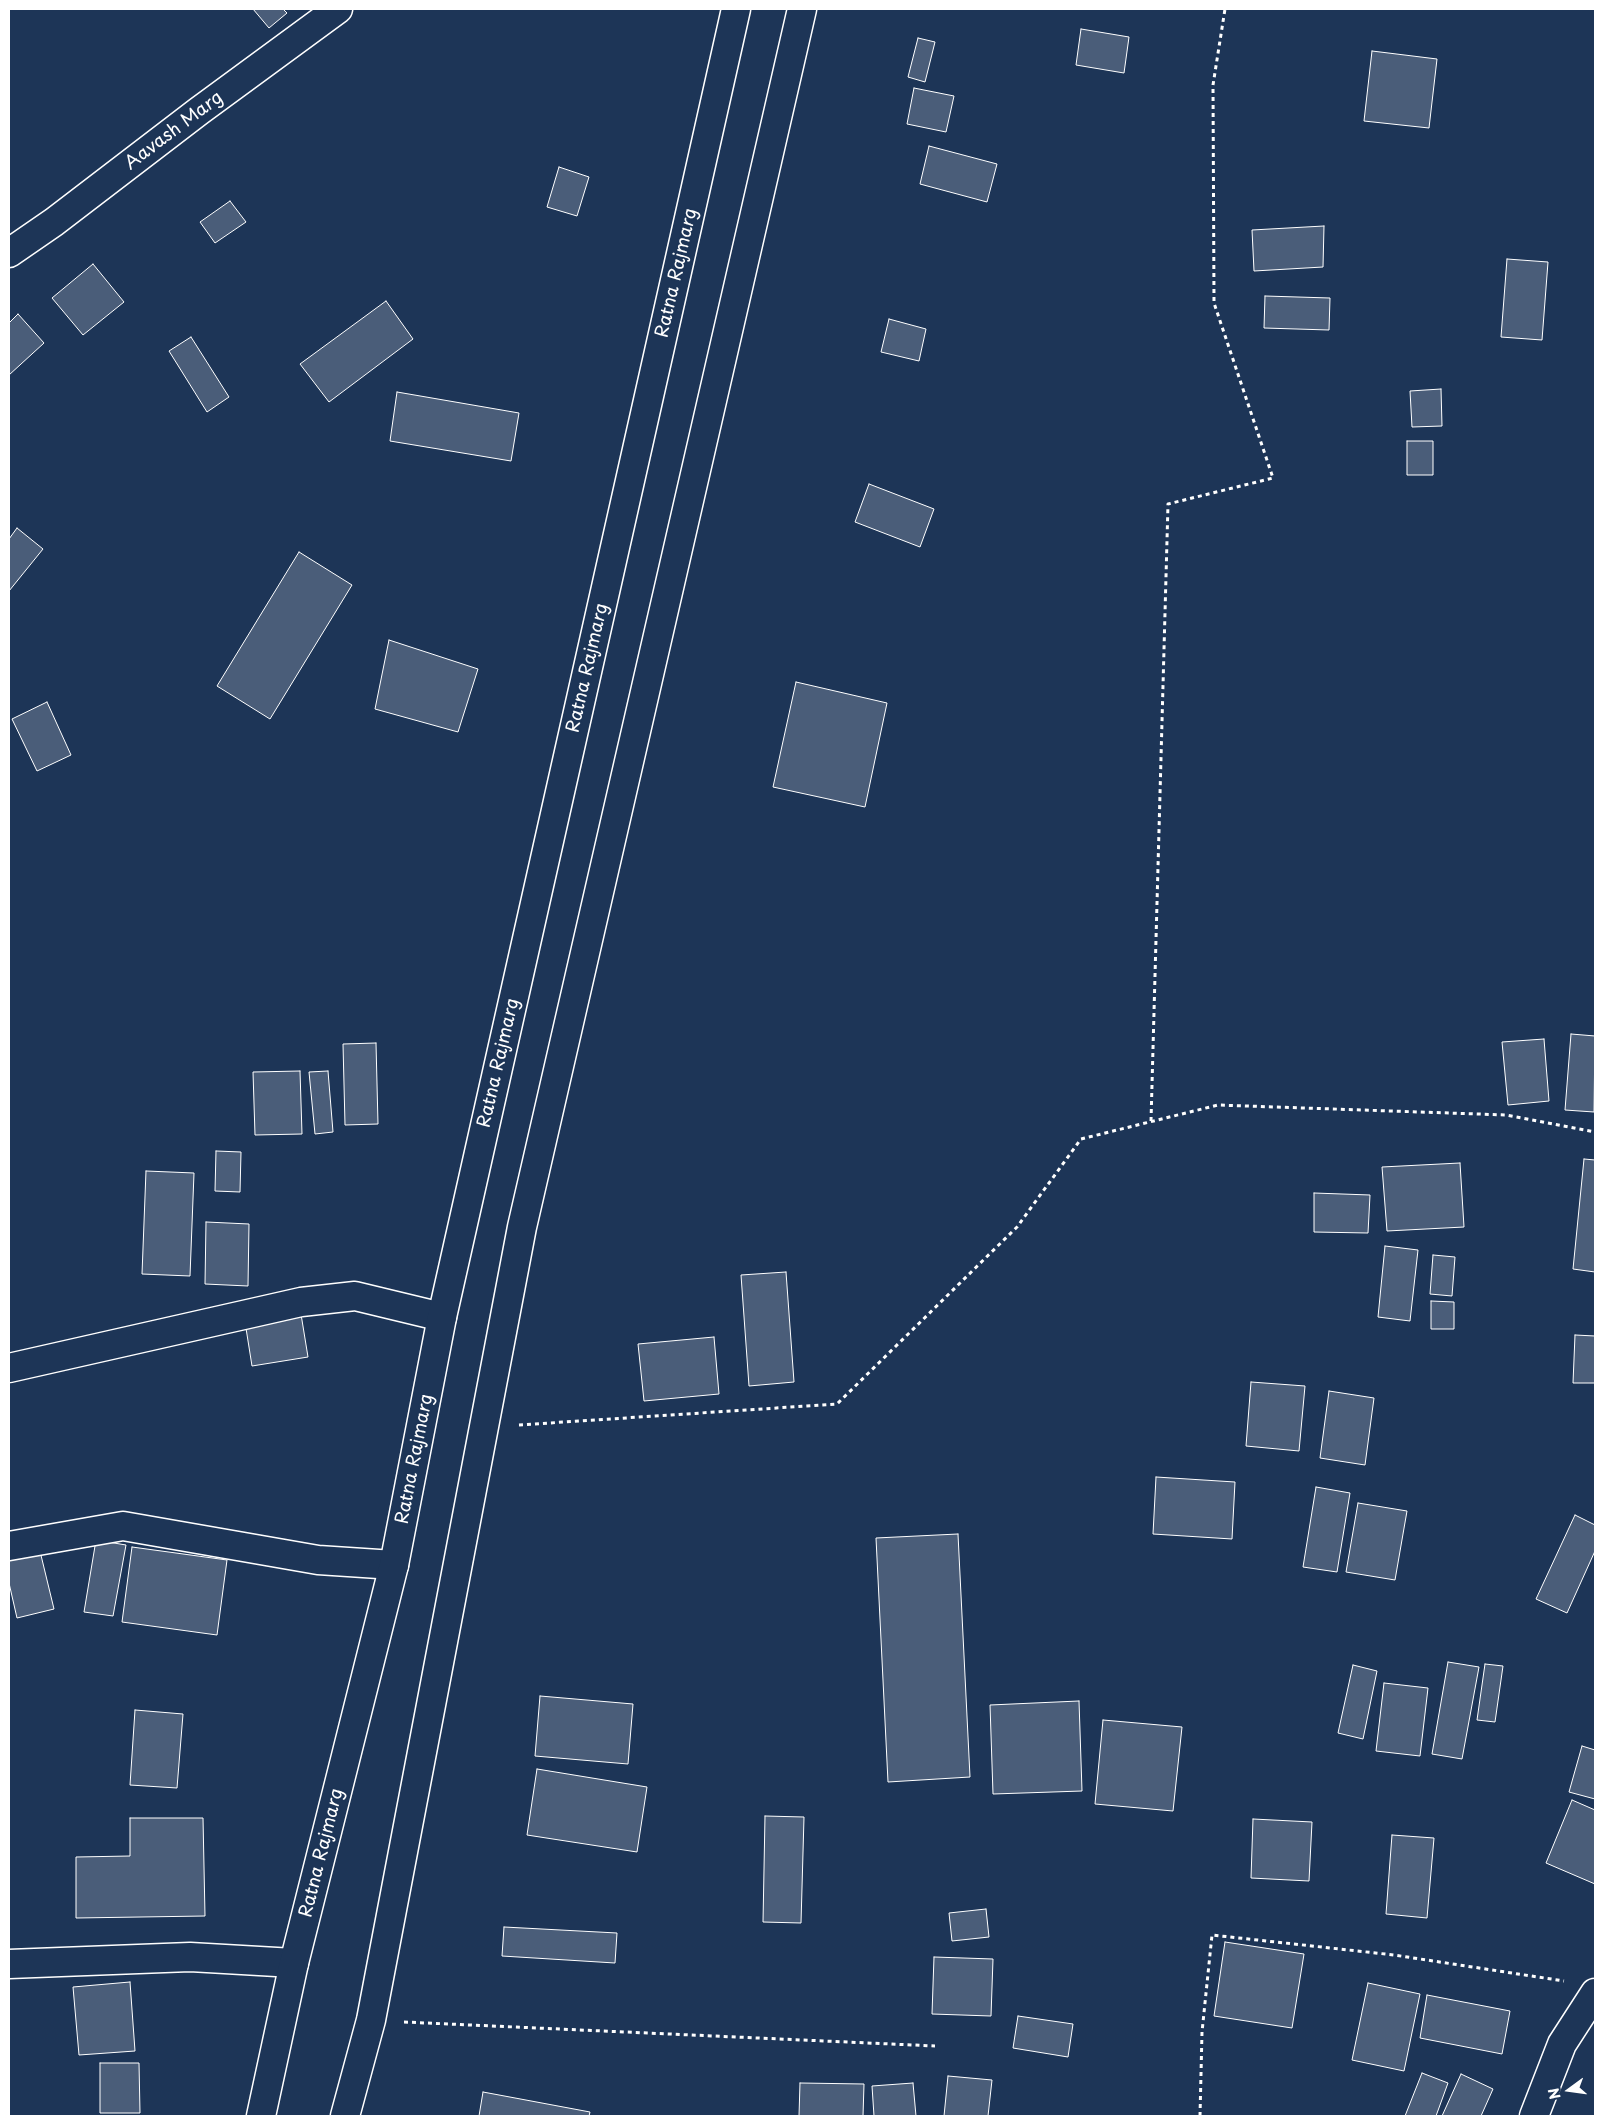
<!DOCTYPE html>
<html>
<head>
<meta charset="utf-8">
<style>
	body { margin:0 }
	#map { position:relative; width:1604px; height:2125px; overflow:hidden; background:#1d3557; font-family:"Playpen Sans",sans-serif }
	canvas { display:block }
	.frame { position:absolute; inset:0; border:10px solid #fff; pointer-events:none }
	.north { position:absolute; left:1544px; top:2065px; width:50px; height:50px; -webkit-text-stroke:4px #1d3557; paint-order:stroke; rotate:256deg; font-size:14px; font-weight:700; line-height:20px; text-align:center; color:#fff }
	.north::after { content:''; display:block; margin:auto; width:18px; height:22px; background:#fff; clip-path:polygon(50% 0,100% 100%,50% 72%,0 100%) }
</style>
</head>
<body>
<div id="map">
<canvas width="1604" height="2125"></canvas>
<div class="frame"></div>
<div class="north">N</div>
</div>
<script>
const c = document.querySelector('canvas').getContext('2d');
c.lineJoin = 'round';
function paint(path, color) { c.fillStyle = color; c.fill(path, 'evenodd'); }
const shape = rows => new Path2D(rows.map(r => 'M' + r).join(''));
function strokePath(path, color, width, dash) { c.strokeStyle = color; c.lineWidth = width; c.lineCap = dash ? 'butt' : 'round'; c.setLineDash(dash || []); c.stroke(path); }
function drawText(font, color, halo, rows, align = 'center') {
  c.font = font + ' "Playpen Sans",sans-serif'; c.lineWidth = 4; c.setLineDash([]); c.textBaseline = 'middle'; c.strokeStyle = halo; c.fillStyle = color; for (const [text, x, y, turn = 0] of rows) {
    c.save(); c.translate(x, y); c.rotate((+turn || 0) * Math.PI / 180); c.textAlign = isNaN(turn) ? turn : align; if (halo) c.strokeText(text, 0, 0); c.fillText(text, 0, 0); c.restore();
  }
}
const building = shape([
	[253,9,283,9,287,13,269,28,253,9],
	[1081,29,1129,37,1124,73,1076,65,1081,29],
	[918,38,935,42,925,82,908,77,918,38],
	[1372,51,1437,59,1429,128,1364,121,1372,51],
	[914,88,954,96,946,132,907,124,914,88],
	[929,146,997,164,987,202,920,184,929,146],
	[559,167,589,177,577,216,547,207,559,167],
	[230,201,246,222,215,243,200,222,230,201],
	[1324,226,1323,267,1254,271,1252,230,1324,226],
	[1507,259,1548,262,1542,340,1501,337,1507,259],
	[93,264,124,302,83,335,52,298,93,264],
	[1265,296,1330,298,1329,330,1264,328,1265,296],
	[386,301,413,339,329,402,300,364,386,301],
	[18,314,44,343,9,375,9,323,18,314],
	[889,319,926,329,919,361,881,352,889,319],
	[191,337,229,397,207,412,169,351,191,337],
	[1441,389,1442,426,1412,427,1410,391,1441,389],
	[397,392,519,413,511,461,390,441,397,392],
	[1407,441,1433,441,1433,475,1407,475,1407,441],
	[869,484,934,509,920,547,855,522,869,484],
	[17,528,43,549,9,591,9,539,17,528],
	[299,552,352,585,270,719,217,686,299,552],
	[389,640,478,669,458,732,375,709,389,640],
	[796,682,887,703,865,807,773,787,796,682],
	[47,702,71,755,37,771,12,719,47,702],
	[1571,1034,1595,1036,1594,1112,1565,1110,1571,1034],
	[1544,1039,1549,1101,1508,1105,1502,1042,1544,1039],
	[376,1043,378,1124,345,1125,343,1044,376,1043],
	[300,1071,302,1134,255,1135,253,1072,300,1071],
	[328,1071,333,1132,315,1134,309,1072,328,1071],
	[216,1151,241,1152,240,1192,215,1191,216,1151],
	[1584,1159,1595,1160,1595,1272,1573,1269,1584,1159],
	[1460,1163,1464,1227,1387,1231,1382,1167,1460,1163],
	[146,1171,194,1173,190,1276,142,1274,146,1171],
	[1314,1193,1370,1195,1368,1233,1314,1232,1314,1193],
	[206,1222,249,1224,248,1286,205,1284,206,1222],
	[1385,1246,1418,1250,1410,1321,1378,1317,1385,1246],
	[1433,1255,1455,1257,1452,1296,1430,1294,1433,1255],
	[786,1272,794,1382,749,1386,741,1275,786,1272],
	[1431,1301,1454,1302,1454,1329,1431,1329,1431,1301],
	[301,1314,308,1357,252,1366,245,1322,301,1314],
	[1575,1335,1595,1336,1595,1383,1573,1383,1575,1335],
	[714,1337,719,1394,644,1401,638,1344,714,1337],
	[1251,1382,1305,1386,1299,1451,1246,1446,1251,1382],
	[1329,1391,1374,1398,1365,1465,1320,1458,1329,1391],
	[1156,1477,1235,1482,1232,1539,1153,1534,1156,1477],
	[1316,1487,1350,1493,1337,1572,1303,1567,1316,1487],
	[1358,1503,1407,1511,1395,1580,1346,1572,1358,1503],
	[1575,1515,1595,1525,1595,1551,1567,1613,1536,1599,1575,1515],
	[958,1534,970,1777,888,1782,876,1538,958,1534],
	[96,1540,126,1545,113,1616,84,1612,96,1540],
	[39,1547,54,1609,17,1618,9,1583,9,1554,39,1547],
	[132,1547,227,1560,217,1635,122,1622,132,1547],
	[1448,1662,1479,1667,1462,1759,1432,1754,1448,1662],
	[1485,1664,1503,1666,1495,1722,1477,1720,1485,1664],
	[1353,1665,1377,1671,1363,1739,1338,1733,1353,1665],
	[1384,1683,1428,1688,1420,1756,1376,1751,1384,1683],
	[540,1696,633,1704,628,1764,535,1756,540,1696],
	[1079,1701,1082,1791,993,1794,990,1705,1079,1701],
	[135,1710,183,1714,177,1788,130,1785,135,1710],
	[1103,1720,1182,1727,1173,1811,1095,1804,1103,1720],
	[1582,1746,1595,1750,1595,1799,1569,1792,1582,1746],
	[537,1769,647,1787,637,1852,527,1835,537,1769],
	[1572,1800,1595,1810,1595,1884,1546,1863,1572,1800],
	[765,1816,804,1817,801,1923,763,1922,765,1816],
	[130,1818,203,1818,205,1916,76,1918,76,1857,130,1856,130,1818],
	[1253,1819,1312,1822,1309,1881,1251,1878,1253,1819],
	[1392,1835,1434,1838,1427,1918,1386,1914,1392,1835],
	[986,1909,989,1937,952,1941,949,1913,986,1909],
	[504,1927,617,1933,615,1963,502,1956,504,1927],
	[1225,1942,1304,1954,1292,2028,1214,2016,1225,1942],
	[934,1957,993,1959,991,2016,932,2014,934,1957],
	[130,1982,135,2051,79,2055,73,1987,130,1982],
	[1368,1983,1420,1994,1404,2071,1352,2060,1368,1983],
	[1427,1995,1510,2011,1502,2054,1420,2038,1427,1995],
	[1018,2016,1073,2024,1068,2057,1013,2048,1018,2016],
	[100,2063,139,2063,140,2113,100,2113,100,2063],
	[1422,2073,1448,2083,1436,2116,1405,2116,1422,2073],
	[1461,2074,1493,2089,1481,2116,1442,2116,1461,2074],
	[948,2076,992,2080,988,2116,944,2116,948,2076],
	[800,2083,864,2084,863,2116,799,2116,800,2083],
	[913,2083,916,2116,874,2116,872,2086,913,2083],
	[483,2092,590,2112,589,2116,479,2116,483,2092]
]);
const path = shape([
	[1151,1121,1168,504,1273,478,1214,303,1213,85,1225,9],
	[519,1425,837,1404,1017,1227,1081,1139,1218,1105,1506,1115,1595,1132],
	[404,2022,935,2046],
	[1200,2116,1202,2032,1212,1935,1394,1955,1564,1981]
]);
const street = shape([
	[9,253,54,222,199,111,338,9],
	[9,1368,301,1302,355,1296,442,1317],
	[9,1546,123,1526,318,1560,394,1565],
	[9,1964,190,1957,294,1963],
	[1534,2116,1562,2044,1595,1993]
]);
const primary = shape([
	[261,2116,294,1963,394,1565,442,1317,736,9],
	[345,2116,371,2020,522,1227,802,9]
]);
const streetNames = [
	["Aavash Marg",174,131,-37],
	["Ratna Rajmarg",677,273,-77],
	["Ratna Rajmarg",588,668,-77],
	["Ratna Rajmarg",499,1063,-77],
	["Ratna Rajmarg",415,1459,-79],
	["Ratna Rajmarg",322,1853,-76]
];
paint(building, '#4a5d79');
strokePath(building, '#fff', 1);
strokePath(street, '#fff', 31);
strokePath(primary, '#fff', 31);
strokePath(path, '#fff', 3, [4, 4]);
strokePath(street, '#1d3557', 28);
strokePath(primary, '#1d3557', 28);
drawText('18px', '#fff', '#1d3557', streetNames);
</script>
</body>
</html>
